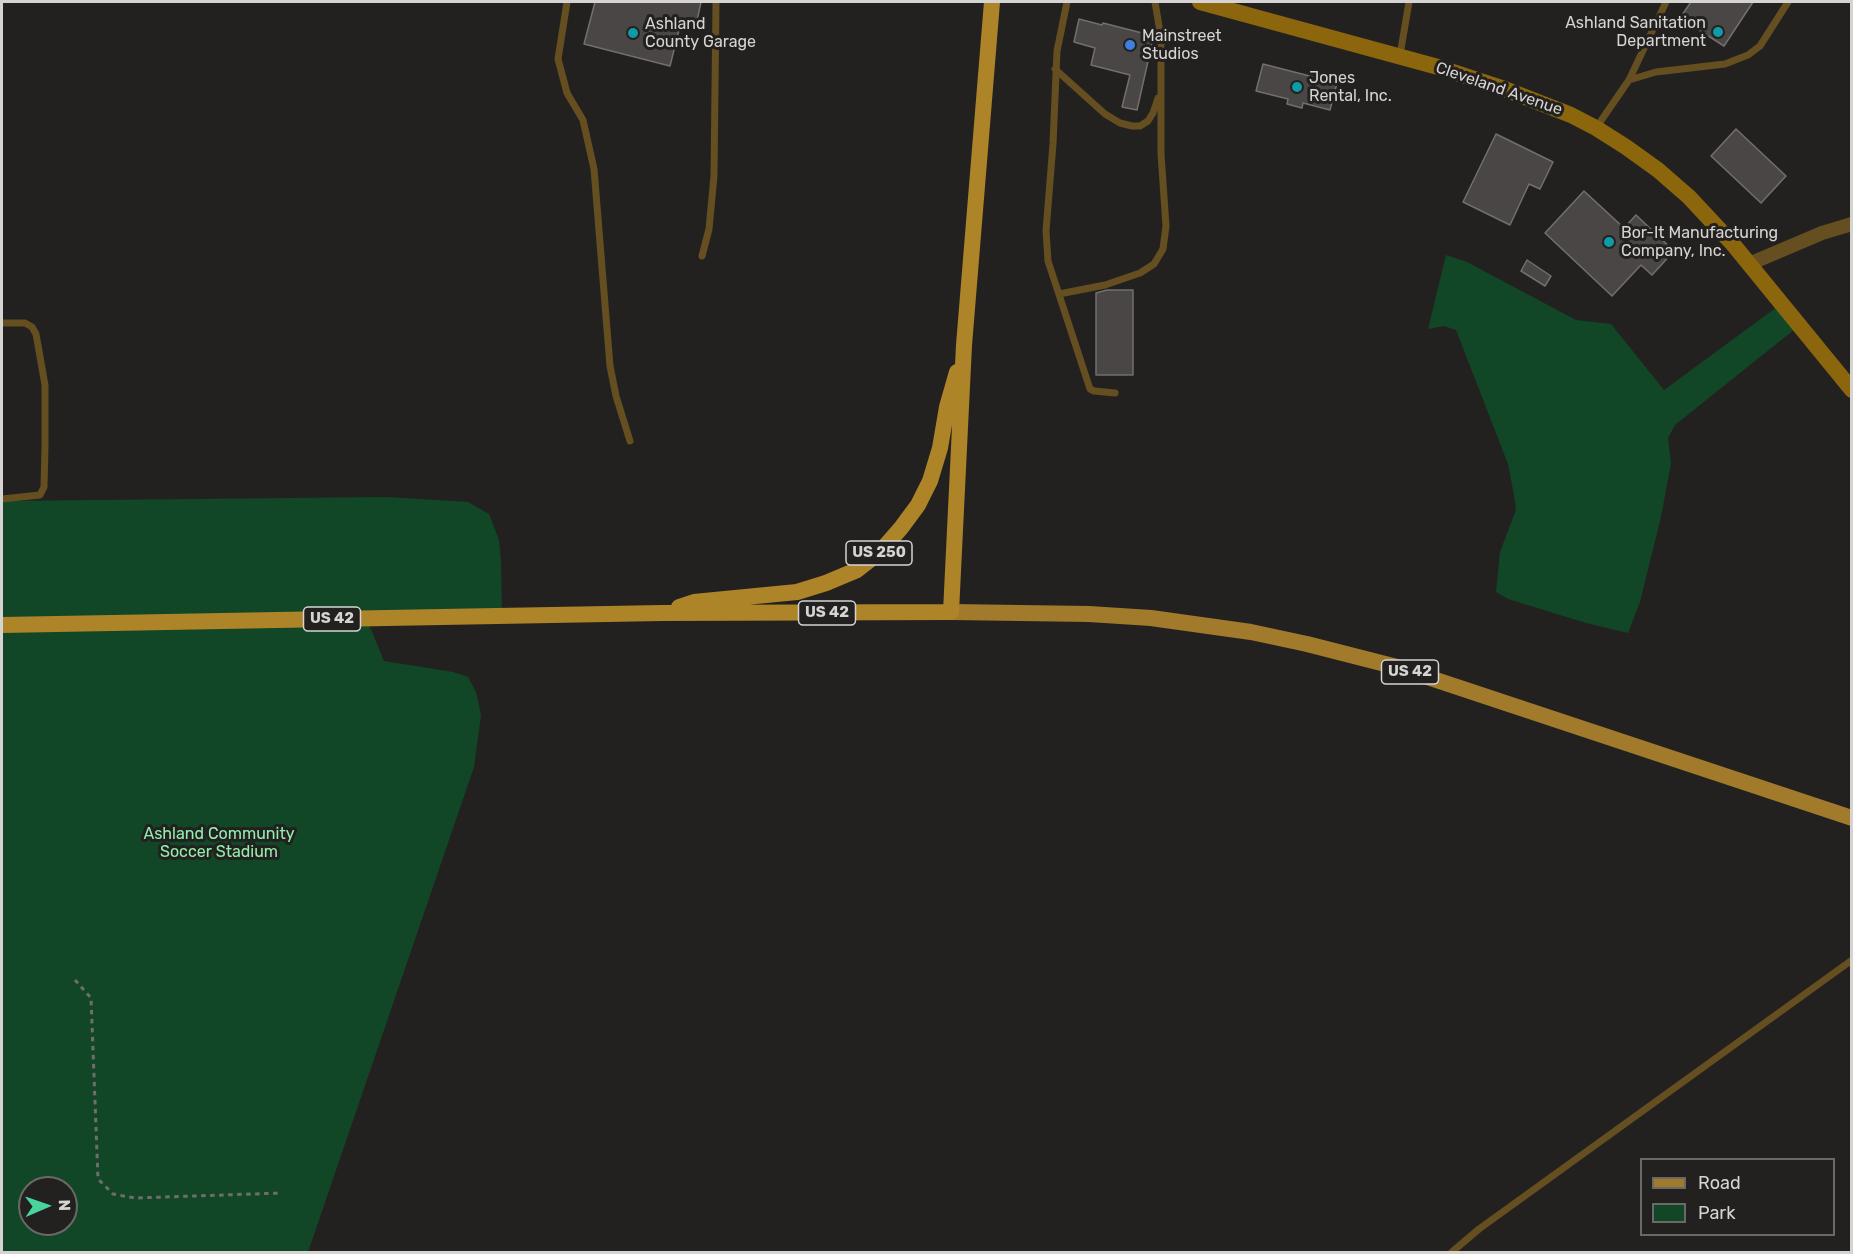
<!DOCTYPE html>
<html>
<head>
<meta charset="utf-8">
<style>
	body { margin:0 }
	#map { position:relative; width:1853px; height:1254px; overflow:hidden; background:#232120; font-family:Rubik,sans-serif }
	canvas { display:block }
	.frame { position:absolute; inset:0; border:3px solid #d5d4d3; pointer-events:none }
	.legend { position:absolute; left:1640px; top:1158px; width:195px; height:78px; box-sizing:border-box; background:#232120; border:2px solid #6a6968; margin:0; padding:8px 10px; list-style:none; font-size:18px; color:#d5d4d3 }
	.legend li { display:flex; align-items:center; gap:12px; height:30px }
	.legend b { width:30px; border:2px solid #6a6968 }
	.north { position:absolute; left:18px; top:1176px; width:60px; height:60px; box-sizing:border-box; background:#232120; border:2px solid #6a6968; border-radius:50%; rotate:88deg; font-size:16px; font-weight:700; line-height:24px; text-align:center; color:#d5d4d3 }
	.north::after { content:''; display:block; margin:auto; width:21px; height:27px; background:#47d49d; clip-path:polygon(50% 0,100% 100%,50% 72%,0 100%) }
</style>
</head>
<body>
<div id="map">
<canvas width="1853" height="1254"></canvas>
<div class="frame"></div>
<ul class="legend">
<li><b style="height:8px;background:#a17b2b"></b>Road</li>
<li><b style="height:16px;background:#114726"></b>Park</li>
</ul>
<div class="north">N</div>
</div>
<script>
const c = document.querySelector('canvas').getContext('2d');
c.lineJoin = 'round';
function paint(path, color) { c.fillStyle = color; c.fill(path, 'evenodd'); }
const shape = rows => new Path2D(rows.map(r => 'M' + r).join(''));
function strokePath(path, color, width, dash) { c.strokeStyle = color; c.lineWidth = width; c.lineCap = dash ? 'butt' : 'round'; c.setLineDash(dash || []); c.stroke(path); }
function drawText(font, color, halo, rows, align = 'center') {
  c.font = font + ' Rubik,sans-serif'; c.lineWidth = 6; c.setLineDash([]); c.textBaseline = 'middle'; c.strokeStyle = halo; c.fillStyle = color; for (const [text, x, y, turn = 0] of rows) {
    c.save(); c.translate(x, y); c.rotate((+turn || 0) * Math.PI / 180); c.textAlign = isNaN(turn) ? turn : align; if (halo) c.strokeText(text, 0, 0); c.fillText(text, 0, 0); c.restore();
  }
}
const green = shape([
	[1446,255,1467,262,1576,320,1611,324,1664,390,1777,307,1795,329,1675,425,1668,438,1671,463,1661,517,1640,602,1628,633,1586,623,1508,599,1496,592,1500,552,1516,510,1514,495,1508,464,1456,330,1444,326,1428,329],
	[387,497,468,502,489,514,499,540,501,562,502,612,2,622,2,501],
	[368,622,384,661,453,672,468,677,476,692,481,715,474,767,308,1252,2,1252,2,630],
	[30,1188,66,1188,66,1224,30,1224]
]);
const building = shape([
	[595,2,701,2,697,21,682,18,670,66,584,44,595,2],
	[1691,2,1753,2,1724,46,1680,18,1691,2],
	[1079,19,1102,25,1103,23,1146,34,1145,37,1153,39,1137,110,1122,107,1130,75,1091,65,1095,48,1074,42,1079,19],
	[1263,64,1337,83,1330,110,1303,103,1302,108,1287,104,1288,99,1256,91,1263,64],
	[1736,129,1786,176,1761,203,1711,156,1736,129],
	[1496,134,1553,162,1540,189,1529,184,1510,225,1463,202,1496,134],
	[1584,191,1624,228,1636,215,1674,251,1652,275,1641,265,1612,296,1545,233,1584,191],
	[1527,260,1551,276,1545,286,1521,271,1527,260],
	[1107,290,1133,290,1133,375,1096,375,1096,293,1107,290]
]);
const path = shape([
	[75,980,91,998,98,1179,113,1194,135,1198,282,1193]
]);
const service = shape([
	[567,2,558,59,567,93,583,120,594,169,610,366,616,396,630,441],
	[1067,2,1057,51,1053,144,1046,231,1048,261,1090,389,1094,391,1115,393],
	[1400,55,1409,2],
	[1055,69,1105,114,1120,123,1132,126,1140,126,1148,121,1153,113,1158,98],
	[1629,80,1656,72,1725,64,1748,55,1760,46,1788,2],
	[1596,128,1629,80,1666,2],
	[702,256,709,229,714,176,716,2],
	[1059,294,1105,285,1140,273,1154,264,1163,249,1166,226,1161,154,1161,38,1155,2],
	[2,323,25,323,32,327,36,334,45,385,45,447,44,487,40,495,2,499],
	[1452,1252,1479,1229,1852,960]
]);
const minor = shape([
	[1749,264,1822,233,1852,224]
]);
const secondary = shape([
	[1200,2,1438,67,1502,88,1571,115,1596,128,1626,147,1658,170,1689,197,1732,243,1852,390]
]);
const primary = shape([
	[951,612,1089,614,1151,618,1251,632,1307,644,1397,667,1852,818]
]);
const trunk = shape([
	[679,607,694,602,797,592,826,583,857,570,880,552,901,528,918,505,930,481,940,448,947,407,957,372],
	[2,625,662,613,951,612,964,345,992,2]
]);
const markers = [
	[1718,32,6,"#0f9aa8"],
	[633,33,6,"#0f9aa8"],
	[1130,45,6,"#3f7fe0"],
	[1297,87,6,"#0f9aa8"],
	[1609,242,6,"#0f9aa8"]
];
const shields = [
	[879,553,66],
	[827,613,57],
	[332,619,57],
	[1410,672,57]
];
const shieldNames = [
	["US 250",879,553],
	["US 42",827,613],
	["US 42",332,619],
	["US 42",1410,672]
];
const poiNames = [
	["Ashland Sanitation",1706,23,"right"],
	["Department",1706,41,"right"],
	["Ashland",645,24],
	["County Garage",645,42],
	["Mainstreet",1142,36],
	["Studios",1142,54],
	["Jones",1309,78],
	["Rental, Inc.",1309,96],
	["Bor-It Manufacturing",1621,233],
	["Company, Inc.",1621,251]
];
const streetNames = [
	["Cleveland Avenue",1499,89,19]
];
const parkNames = [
	["Ashland Community",219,834],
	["Soccer Stadium",219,852]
];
paint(green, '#114726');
paint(building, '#494645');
strokePath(building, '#726f6e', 1.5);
strokePath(path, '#706e6d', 3, [4.5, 4.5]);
strokePath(service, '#654e20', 7);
strokePath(minor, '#654e20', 14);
strokePath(secondary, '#8b660c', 16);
strokePath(primary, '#a17b2b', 16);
strokePath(trunk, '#ae8429', 16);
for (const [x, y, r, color] of markers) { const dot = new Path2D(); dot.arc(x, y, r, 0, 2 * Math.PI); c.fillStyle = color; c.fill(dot); strokePath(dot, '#232120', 2); }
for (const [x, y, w] of shields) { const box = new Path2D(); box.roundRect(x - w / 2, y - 12, w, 24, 4.5); c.fillStyle = '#232120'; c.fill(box); strokePath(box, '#d5d4d3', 1.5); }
drawText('bold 15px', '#d5d4d3', null, shieldNames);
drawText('16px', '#d5d4d3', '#232120', poiNames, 'left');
drawText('16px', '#d5d4d3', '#232120', streetNames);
drawText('16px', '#91eead', '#232120', parkNames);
</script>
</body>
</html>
